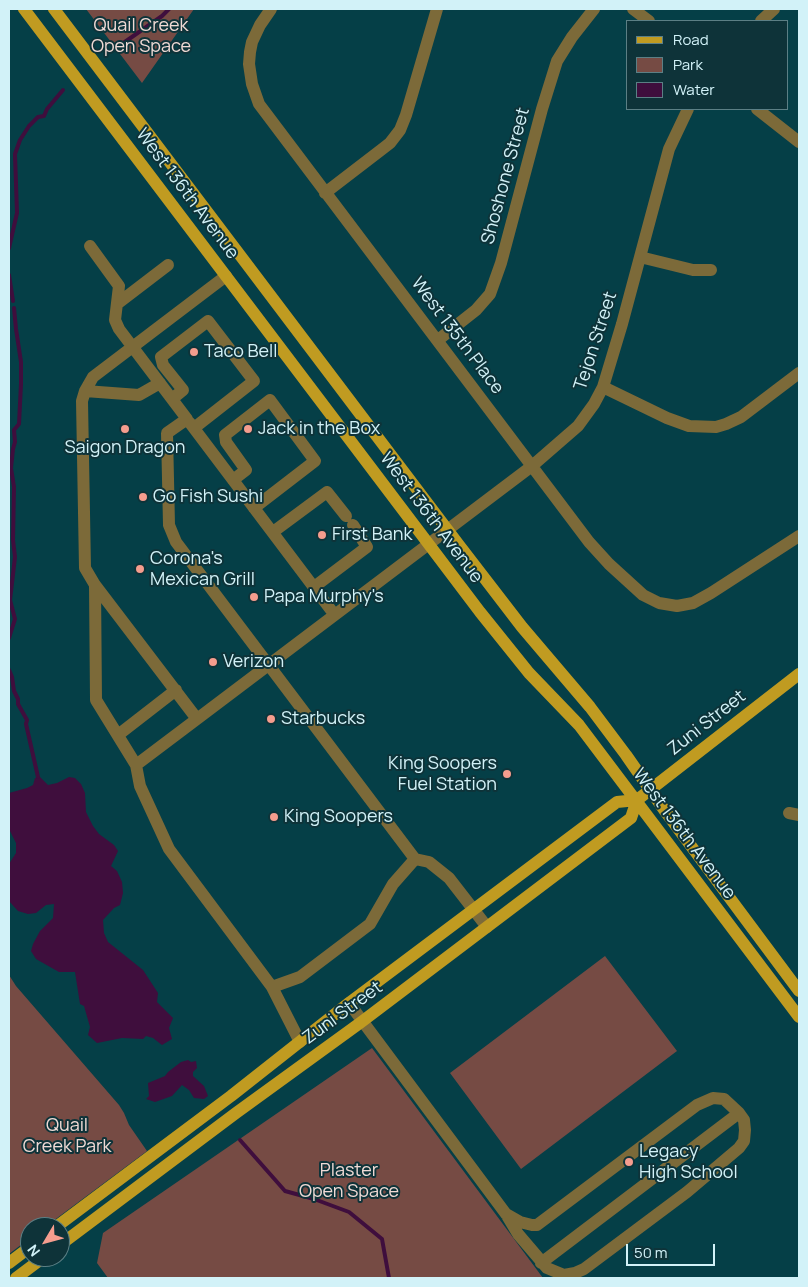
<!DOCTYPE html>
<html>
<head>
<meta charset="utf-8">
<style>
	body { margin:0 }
	#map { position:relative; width:808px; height:1287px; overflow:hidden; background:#053f47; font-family:Manrope,sans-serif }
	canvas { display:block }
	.frame { position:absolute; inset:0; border:10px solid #d2f2f8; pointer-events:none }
	.legend { position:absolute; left:626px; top:20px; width:162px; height:90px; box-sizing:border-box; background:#0e3339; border:1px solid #5c7f85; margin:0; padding:6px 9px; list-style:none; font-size:15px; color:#d2f2f8 }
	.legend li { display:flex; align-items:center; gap:10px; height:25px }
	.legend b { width:25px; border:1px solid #5c7f85 }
	.north { position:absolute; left:20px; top:1217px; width:50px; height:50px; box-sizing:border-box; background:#0e3339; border:1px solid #5c7f85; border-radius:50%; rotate:233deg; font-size:14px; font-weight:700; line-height:20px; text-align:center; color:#d2f2f8 }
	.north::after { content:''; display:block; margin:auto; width:18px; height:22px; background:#f59d8e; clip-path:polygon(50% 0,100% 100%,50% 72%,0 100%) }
	.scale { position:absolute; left:626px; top:1244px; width:89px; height:22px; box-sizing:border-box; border:2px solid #d2f2f8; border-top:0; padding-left:6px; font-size:15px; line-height:18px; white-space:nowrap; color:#d2f2f8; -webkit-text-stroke:4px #0e3339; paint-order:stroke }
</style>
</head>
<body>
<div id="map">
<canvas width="808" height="1287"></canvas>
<div class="frame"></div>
<ul class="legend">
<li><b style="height:6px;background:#c09b21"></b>Road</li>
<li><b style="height:14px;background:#764b44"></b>Park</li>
<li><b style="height:14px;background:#3f0e3d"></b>Water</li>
</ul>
<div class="north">N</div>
<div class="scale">50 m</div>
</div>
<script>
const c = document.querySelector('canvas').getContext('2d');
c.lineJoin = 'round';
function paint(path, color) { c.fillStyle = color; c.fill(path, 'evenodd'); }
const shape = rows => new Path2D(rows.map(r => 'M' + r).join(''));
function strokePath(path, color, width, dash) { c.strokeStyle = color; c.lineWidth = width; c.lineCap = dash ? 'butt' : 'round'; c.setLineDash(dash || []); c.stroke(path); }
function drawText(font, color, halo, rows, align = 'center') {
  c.font = font + ' Manrope,sans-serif'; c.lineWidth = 4; c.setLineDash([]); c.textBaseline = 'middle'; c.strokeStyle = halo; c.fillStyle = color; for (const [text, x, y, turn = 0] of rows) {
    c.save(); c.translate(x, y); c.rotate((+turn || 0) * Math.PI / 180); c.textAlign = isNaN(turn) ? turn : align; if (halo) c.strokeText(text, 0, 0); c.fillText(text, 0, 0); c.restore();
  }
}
const green = shape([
	[86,9,194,9,142,83],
	[605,956,677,1051,521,1169,450,1073],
	[9,975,16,986,119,1105,124,1113,129,1125,147,1151,45,1227,30,1227,30,1238,9,1254],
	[372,1048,543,1278,108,1278,97,1263,103,1233]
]);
const water = shape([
	[40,777,48,785,57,783,69,777,75,778,81,784,85,793,86,812,93,826,99,834,114,845,118,851,111,866,117,871,122,882,123,893,120,905,114,908,103,920,104,933,108,942,143,970,158,993,157,1002,173,1018,169,1028,172,1039,162,1045,153,1038,146,1036,143,1039,122,1038,97,1043,88,1035,90,1027,84,1006,80,1004,75,972,59,972,36,959,31,951,33,944,40,931,53,918,54,904,46,905,36,913,28,914,18,911,9,901,9,864,16,853,16,843,9,829,9,793,27,788,33,785,35,778],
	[188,1060,191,1062,196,1061,197,1068,193,1072,193,1076,204,1086,208,1096,204,1099,194,1098,189,1090,182,1085,172,1096,155,1102,146,1099,149,1096,148,1083,165,1076,168,1072,181,1062]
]);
const stream = shape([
	[119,46,162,16,169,9],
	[9,248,17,213,15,154,20,140,29,126,38,117,44,116,47,109,63,90],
	[9,275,13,301],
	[9,638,15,619,10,600,15,557,13,540,14,487,11,468,13,449,15,442,14,430,19,424,21,384,21,362,16,329,14,308],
	[9,670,12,677,14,691,18,699,18,704,27,720,26,724,38,777],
	[240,1140,285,1191,314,1199,349,1212,382,1239,389,1278]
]);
const minor = shape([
	[271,9,260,25,252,42,250,52,249,64,252,84,259,104,589,542,609,564,643,595,659,603,677,606,693,603,711,593,799,536],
	[633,9,649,21],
	[761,21,774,9],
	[757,109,799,142],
	[325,193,381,150,390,143,400,130,406,115,437,9],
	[90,246,119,286,115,320,119,329,187,419,167,433,169,525,176,542,415,859,429,862,449,878,487,927],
	[640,257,693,270,711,270],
	[226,276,93,377,85,391,82,401,85,568,95,585,197,719,532,466,578,426,594,404,603,387,622,324,669,149,688,109],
	[117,304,168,265],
	[438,340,476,310,490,294,501,263,542,109,557,61,572,37,594,9],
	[603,387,667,418,689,426,716,427,726,424,741,417,799,373],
	[85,391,139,395,160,383],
	[172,399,183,390,163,365,161,357,208,321,254,381,194,428],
	[190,423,334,614],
	[233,480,246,470,226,442,225,435,270,400,315,461,254,508],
	[273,532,327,492,346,516],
	[95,585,96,700,136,765,197,719],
	[314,587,367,547,353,525],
	[118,735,176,690],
	[136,765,140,786,169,849,272,987],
	[789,813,799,815],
	[349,1003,506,1214,518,1234,547,1268,564,1275,575,1273,584,1269,687,1192,739,1148,744,1141,745,1130,744,1120,739,1113,724,1099,713,1098,697,1105,537,1225,532,1225,520,1222,506,1214],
	[300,1042,272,987,300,977,370,924,393,884,415,859],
	[541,1263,739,1113]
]);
const major = shape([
	[24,9,480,612,529,673,579,725,799,1017],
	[54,9,459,545,522,627,590,707,626,755,665,811,799,991],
	[56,1227,231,1096,349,1003,617,802,637,800,799,674],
	[60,1245,236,1113,360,1023,631,818,637,800],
	[9,1263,30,1247],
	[16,1278,44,1257]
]);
const markers = [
	[194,352,5,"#f59d8e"],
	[125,429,5,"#f59d8e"],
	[248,429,5,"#f59d8e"],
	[143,497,5,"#f59d8e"],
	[322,535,5,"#f59d8e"],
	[140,569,5,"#f59d8e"],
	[254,597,5,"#f59d8e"],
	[213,662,5,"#f59d8e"],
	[271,719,5,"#f59d8e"],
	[507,774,5,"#f59d8e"],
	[274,817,5,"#f59d8e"],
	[629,1162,5,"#f59d8e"]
];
const parkNames = [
	["Quail Creek",141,26],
	["Open Space",141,47],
	["Quail",67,1126],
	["Creek Park",67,1147],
	["Plaster",349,1171],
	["Open Space",349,1192]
];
const streetNames = [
	["Shoshone Street",506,176,-75],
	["West 136th Avenue",187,194,53],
	["West 135th Place",457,336,53],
	["Tejon Street",596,341,-72],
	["West 136th Avenue",431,518,53],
	["Zuni Street",707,723,-38],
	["West 136th Avenue",684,834,53],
	["Zuni Street",343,1013,-36]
];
const poiNames = [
	["Taco Bell",204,352],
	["Jack in the Box",258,429],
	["Saigon Dragon",125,448,"center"],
	["Go Fish Sushi",153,497],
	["First Bank",332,535],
	["Corona's",150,559],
	["Mexican Grill",150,580],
	["Papa Murphy's",264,597],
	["Verizon",223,662],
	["Starbucks",281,719],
	["King Soopers",497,764,"right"],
	["Fuel Station",497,785,"right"],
	["King Soopers",284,817],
	["Legacy",639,1152],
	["High School",639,1173]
];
paint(green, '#764b44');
paint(water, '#3f0e3d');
strokePath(stream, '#3f0e3d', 4);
strokePath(minor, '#7c6a39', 12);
strokePath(major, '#c09b21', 12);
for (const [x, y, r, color] of markers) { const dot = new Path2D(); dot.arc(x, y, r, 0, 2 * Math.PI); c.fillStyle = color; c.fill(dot); strokePath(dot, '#0e3339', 2); }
drawText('18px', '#f0dad5', '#0e3339', parkNames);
drawText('18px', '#d2f2f8', '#0e3339', streetNames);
drawText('18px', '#d2f2f8', '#0e3339', poiNames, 'left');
</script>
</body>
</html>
